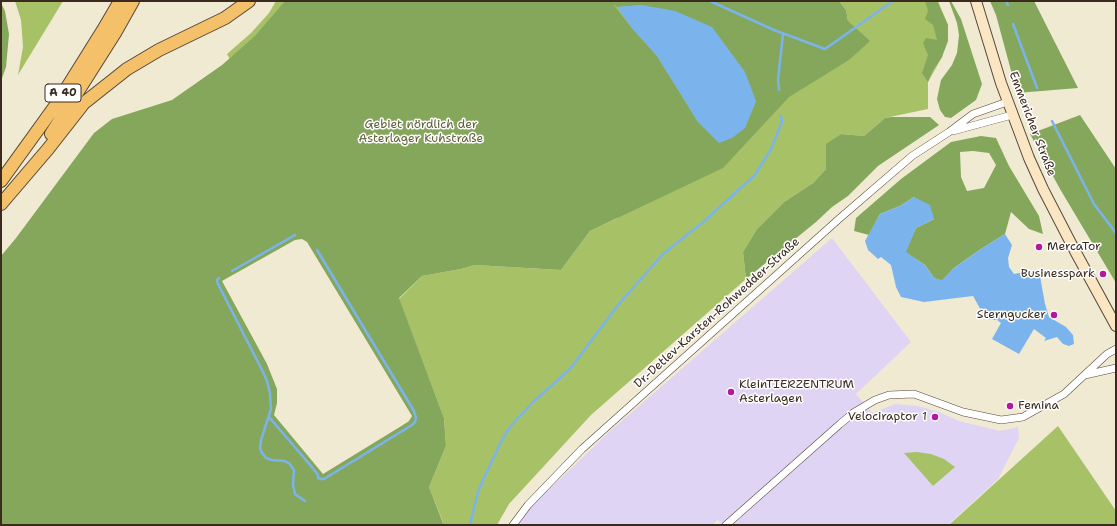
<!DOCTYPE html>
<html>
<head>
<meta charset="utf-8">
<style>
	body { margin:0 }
	#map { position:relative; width:1117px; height:526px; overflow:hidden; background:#f0ead3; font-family:"Shantell Sans",sans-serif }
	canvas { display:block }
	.frame { position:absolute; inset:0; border:2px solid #3b2a1e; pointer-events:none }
</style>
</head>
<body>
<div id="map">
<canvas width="1117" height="526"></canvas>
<div class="frame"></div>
</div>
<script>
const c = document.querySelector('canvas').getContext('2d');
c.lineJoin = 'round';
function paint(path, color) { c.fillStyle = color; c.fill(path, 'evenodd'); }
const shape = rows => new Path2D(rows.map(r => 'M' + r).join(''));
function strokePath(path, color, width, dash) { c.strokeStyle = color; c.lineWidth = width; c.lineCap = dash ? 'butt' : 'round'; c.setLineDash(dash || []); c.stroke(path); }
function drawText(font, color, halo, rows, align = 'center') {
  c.font = font + ' "Shantell Sans",sans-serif'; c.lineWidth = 3; c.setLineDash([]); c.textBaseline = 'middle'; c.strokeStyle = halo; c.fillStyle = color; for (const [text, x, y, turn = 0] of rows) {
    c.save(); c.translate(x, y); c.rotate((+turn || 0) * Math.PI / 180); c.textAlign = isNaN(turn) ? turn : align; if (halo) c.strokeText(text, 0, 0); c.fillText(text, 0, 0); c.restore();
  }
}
const built = shape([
	[832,238,911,342,856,394,872,413,895,404,918,406,939,412,959,421,1000,431,1018,427,1019,438,998,479,948,525,722,525,718,520,712,525,512,525,608,433]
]);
const green = shape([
	[15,1,63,1,18,75,23,47,21,20],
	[276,1,735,1,848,21,846,10,839,1,938,1,948,25,942,57,928,82,928,109,885,118,864,136,841,134,827,144,826,169,813,183,784,202,757,229,743,252,746,279,591,415,509,504,497,525,441,525,443,522,429,487,446,446,444,418,399,299,422,276,461,269,475,265,561,270,590,231,618,218,281,150,227,54,251,33,269,13],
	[1058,426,1116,511,1116,525,949,525],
	[917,452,931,454,944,459,955,467,933,486,904,453]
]);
const forest = shape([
	[285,1,839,1,846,10,848,21,870,41,849,60,789,97,723,168,590,231,561,270,475,265,461,269,422,276,399,298,444,418,446,446,429,487,443,523,441,525,1,525,1,256,16,238,94,133,112,119,172,100,222,65,255,36],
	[613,4,617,7,642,5,756,101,745,128,698,122,657,56,631,27],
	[302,239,307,242,412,416,409,421,403,425,323,474,274,415,277,403,277,389,267,364,222,281,295,240],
	[925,1,937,1,948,25,948,41,942,57,932,72,928,82,922,73,928,55,923,43,926,38,937,40,933,25,925,19,928,11],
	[949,1,951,1,961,19,982,84,976,100,951,118,945,117,940,110,937,99,941,80,952,65,957,53,959,35,957,23],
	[990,1,1034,1,1078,88,1017,93,996,15],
	[1,3,5,11,9,34,6,67,1,81],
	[1080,115,1116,169,1116,283,1060,189,1030,134],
	[891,117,930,117,939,125,878,166,848,196,832,207,816,222,746,279,743,252,757,229,784,202,813,183,826,169,826,144,841,134,864,136,885,118],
	[981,136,996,138,1009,166,1039,216,1043,234,1029,229,1011,212,1005,234,981,249,954,268,942,281,934,278,925,265,905,252,916,228,934,219,914,197,900,206,880,214,869,235,854,231,856,218,901,179,951,142],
	[973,151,989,153,996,165,984,188,967,191,961,177,960,152]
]);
const water = shape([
	[642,5,675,11,712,27,745,72,756,101,745,128,732,138,719,143,698,122,657,56,631,27,617,7],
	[914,197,930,205,934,219,916,228,906,252,925,265,934,278,942,280,954,268,981,249,1005,234,1012,245,1008,258,1009,267,1014,274,1030,271,1040,276,1045,304,1049,317,1066,327,1073,335,1074,344,1069,346,1063,344,1057,337,1044,341,1046,338,1034,329,1019,354,992,339,1001,323,997,320,986,319,973,296,924,302,901,297,896,287,891,265,881,257,878,259,868,250,865,241,880,214,900,206]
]);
const stream = shape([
	[710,1,774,30,825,49,893,1],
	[1006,1,1008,5],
	[1013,24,1037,88],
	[779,90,778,80,783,34],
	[1052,121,1094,204,1116,233],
	[232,271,295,235],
	[219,278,217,280,218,284,262,370,267,381,270,393,271,409,261,440,260,448,262,453,266,458,272,460,285,461,290,464,294,470,293,485,295,494,305,501],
	[269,417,311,466,318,475,318,478,321,479,324,479,412,425,415,422,416,418,414,411,317,250],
	[470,525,478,492,484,478,503,438,510,427,532,403,570,369,618,305,663,254,674,245,701,224,755,175,770,151,782,122,781,116]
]);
const minor = shape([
	[953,131,1012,115],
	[1085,375,1116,368],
	[513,525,528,505,582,449,840,218,912,156,949,132,973,114,1007,102],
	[726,525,840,424,853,413,875,400,889,395,914,394,963,412,1001,420,1023,417,1064,394,1107,354,1116,349]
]);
const secondary = shape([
	[976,1,1001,83,1029,158,1043,189,1075,251,1116,326]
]);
const motorway = shape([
	[51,134,115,33,133,1],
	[1,181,58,102,103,30,120,1],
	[1,204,48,149,84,103,127,69,159,50,225,18,249,1]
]);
const markers = [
	[1039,247,4,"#b5179e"],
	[1103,274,4,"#b5179e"],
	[1054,315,4,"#b5179e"],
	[731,392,4,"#b5179e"],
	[1010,406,4,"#b5179e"],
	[935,417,4,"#b5179e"]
];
const shields = [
	[63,93,36]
];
const shieldNames = [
	["A 40",63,93]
];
const streetNames = [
	["Emmericher Straße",1032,124,69],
	["Dr.-Detlev-Karsten-Rohwedder-Straße",717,313,-42]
];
const parkNames = [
	["Gebiet nördlich der",421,125],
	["Asterlager Kuhstraße",421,139]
];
const poiNames = [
	["MercaTor",1047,247],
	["Businesspark",1095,274,"right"],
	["Sterngucker",1046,315,"right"],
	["KleinTIERZENTRUM",739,385],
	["Asterlagen",739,399],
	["Femina",1018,406],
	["Velociraptor 1",927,417,"right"]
];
paint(built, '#e0d4f4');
paint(green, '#a7c167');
paint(forest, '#85a75c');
paint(water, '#7bb4ec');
strokePath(stream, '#7bb4ec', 2.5);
strokePath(minor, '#564739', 8);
strokePath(secondary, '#564739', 12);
strokePath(motorway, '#564739', 14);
strokePath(minor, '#fff', 7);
strokePath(secondary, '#fbe6c3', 10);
strokePath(motorway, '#f4c16a', 12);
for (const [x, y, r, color] of markers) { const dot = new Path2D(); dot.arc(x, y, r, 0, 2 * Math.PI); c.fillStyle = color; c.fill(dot); strokePath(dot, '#fff', 1.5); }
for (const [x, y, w] of shields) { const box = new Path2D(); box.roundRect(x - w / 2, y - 9, w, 18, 3); c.fillStyle = '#fff'; c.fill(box); strokePath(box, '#3b2a1e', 1); }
drawText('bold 11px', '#3b2a1e', null, shieldNames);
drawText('12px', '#3b2a1e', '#fff', streetNames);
drawText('12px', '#615f38', '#fff', parkNames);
drawText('12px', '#3b2a1e', '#fff', poiNames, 'left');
</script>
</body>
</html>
